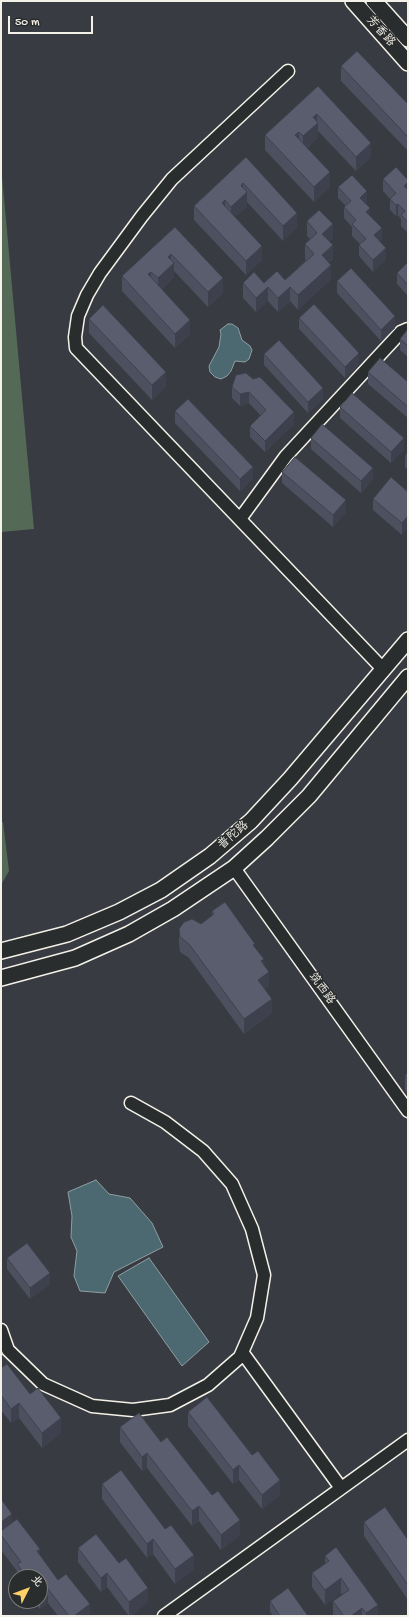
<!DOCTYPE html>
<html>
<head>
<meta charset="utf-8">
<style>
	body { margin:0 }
	#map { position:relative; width:409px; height:1617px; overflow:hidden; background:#383b41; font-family:"Gochi Hand","LXGW WenKai TC",sans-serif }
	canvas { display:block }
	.frame { position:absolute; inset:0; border:2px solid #f4f1e8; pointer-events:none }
	.north { position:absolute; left:8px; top:1569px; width:40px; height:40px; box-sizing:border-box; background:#2a2d2e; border:1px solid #7b7b78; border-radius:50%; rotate:48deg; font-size:11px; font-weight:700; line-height:16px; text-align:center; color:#f4f1e8 }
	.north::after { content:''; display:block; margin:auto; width:14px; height:18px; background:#ffd166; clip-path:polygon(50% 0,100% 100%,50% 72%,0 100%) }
	.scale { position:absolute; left:8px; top:16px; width:85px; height:18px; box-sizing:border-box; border:2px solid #f4f1e8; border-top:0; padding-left:5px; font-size:12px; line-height:14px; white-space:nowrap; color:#f4f1e8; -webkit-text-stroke:3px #2a2d2e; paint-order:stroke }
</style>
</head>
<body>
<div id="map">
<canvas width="409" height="1617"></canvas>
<div class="frame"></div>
<div class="north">北</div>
<div class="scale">50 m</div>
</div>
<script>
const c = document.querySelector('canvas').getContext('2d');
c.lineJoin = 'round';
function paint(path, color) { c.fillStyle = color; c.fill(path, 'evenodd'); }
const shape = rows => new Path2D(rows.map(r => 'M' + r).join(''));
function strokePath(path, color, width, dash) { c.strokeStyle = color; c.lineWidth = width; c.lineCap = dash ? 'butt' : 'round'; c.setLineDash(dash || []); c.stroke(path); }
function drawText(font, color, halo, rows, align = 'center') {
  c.font = font + ' "Gochi Hand","LXGW WenKai TC",sans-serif'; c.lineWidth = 3; c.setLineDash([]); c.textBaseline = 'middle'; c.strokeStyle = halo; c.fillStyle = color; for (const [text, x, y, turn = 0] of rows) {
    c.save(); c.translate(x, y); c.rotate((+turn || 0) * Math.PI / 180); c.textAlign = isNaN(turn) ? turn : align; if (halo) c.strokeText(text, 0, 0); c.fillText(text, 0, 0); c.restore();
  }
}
const green = shape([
	[1,165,34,529,1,532],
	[1,822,3,822,9,871,1,885]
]);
const water = shape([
	[228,324,232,324,238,328,242,340,250,346,252,350,249,359,245,362,235,361,231,371,227,376,221,379,215,377,210,372,209,366,219,347,221,334,220,330,228,324],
	[96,1180,109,1194,130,1198,152,1223,163,1247,114,1272,105,1293,80,1291,74,1276,77,1251,71,1237,72,1216,68,1192,96,1180],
	[149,1258,209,1342,182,1366,118,1276,149,1258]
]);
const minor = shape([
	[288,71,172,179,142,216,100,273,87,295,78,316,75,337,76,348,383,669],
	[240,519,286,456,401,332,408,329],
	[234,868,408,1111],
	[1,1330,8,1350,43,1384,92,1406,133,1410,170,1405,208,1385,240,1357,257,1318,264,1275,252,1229,232,1184,203,1151,165,1122,131,1103],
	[242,1352,341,1488],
	[164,1616,408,1440]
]);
const major = shape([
	[353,1,408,63],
	[374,1,408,39],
	[1,951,67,934,119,912,161,890,210,856,251,821,290,779,408,640],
	[1,978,75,958,129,934,173,909,234,868,267,838,309,796,408,677]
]);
const wall = shape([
	[341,66,408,104,408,151,341,81],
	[318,86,371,157,356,171,318,131,318,137,307,148,330,187,314,202,265,150,265,135],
	[246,157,297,227,283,241,247,202,247,207,235,217,262,260,246,275,194,220,194,206],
	[383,179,408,180,408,233,401,226,401,219,398,215,396,216,390,210,390,199,383,191],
	[338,187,367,202,365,204,370,215,382,240,380,241,386,259,373,272,359,256,359,245,360,244,352,236,352,227,344,218,344,207,346,206,338,198],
	[307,221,333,238,330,241,333,259,329,263,331,279,298,310,290,301,278,312,268,301,256,312,243,298,243,283,264,283,285,280,306,260,305,259,305,244,310,239,307,236],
	[175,227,223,293,208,307,174,271,174,277,162,289,190,334,175,348,122,291,122,276],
	[408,262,408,296,397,284,397,273],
	[337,281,395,328,381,341,337,293],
	[299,318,359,364,345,378,299,329],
	[89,319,166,386,152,400,89,333],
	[408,329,408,357,400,350,400,339],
	[264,354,323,399,308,413,264,365],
	[368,372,408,382,408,418,368,384],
	[236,375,294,424,265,452,250,437,250,426,261,416,249,403,240,406,232,398,232,387],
	[340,407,404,449,391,463,340,418],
	[175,411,253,478,240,491,175,423],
	[311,438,373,479,361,493,311,449],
	[408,452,408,470,405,467,405,456],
	[282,472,346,512,333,527,282,483],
	[408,492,402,535,373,510,373,499],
	[212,911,255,948,264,964,269,986,264,989,272,1013,244,1034,189,958,180,952,179,943,179,929,201,924,212,916],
	[408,1073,408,1095,405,1090,405,1075],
	[7,1258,50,1284,30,1299,7,1269],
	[1,1368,61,1433,42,1448,19,1418,11,1423,1,1410],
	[188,1412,252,1455,280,1495,262,1509,239,1480,233,1484,188,1426],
	[120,1427,161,1442,240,1535,221,1550,199,1521,192,1526,147,1468,142,1471,120,1442],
	[102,1484,194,1569,175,1584,153,1554,147,1558,102,1499],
	[1,1499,12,1522,40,1556,58,1580,90,1616,58,1616,48,1603,40,1609,34,1601,40,1601,40,1577,17,1577,17,1571,1,1550],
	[364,1522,408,1540,408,1600,364,1536],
	[78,1548,148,1602,131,1616,129,1616,107,1587,101,1592,78,1562],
	[325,1556,378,1616,333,1616,333,1601,342,1595,341,1593,325,1605,312,1587,312,1573,325,1564],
	[270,1601,308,1616,273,1616,270,1612]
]);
const shadedWall = shape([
	[317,114,317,124,318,123,318,137,303,151,303,136,313,117],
	[299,132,299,146,295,135],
	[371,143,371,157,356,171,356,157],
	[330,172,330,187,314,202,314,187],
	[408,182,408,194,404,186],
	[243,183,243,196,247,192,247,207,231,221,231,207,241,186],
	[367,191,367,202,360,209,360,198],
	[225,200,225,215,222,203],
	[398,204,398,215,396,216,396,205],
	[370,208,370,220,366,212],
	[297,213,297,227,283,241,283,226],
	[333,224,333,238,322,248,322,234],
	[382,228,382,240,374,247,374,235],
	[333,245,333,259,322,270,322,255],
	[262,246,262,260,246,275,246,261],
	[386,248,386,259,373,272,373,260],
	[171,254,171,265,174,263,174,277,158,293,158,278,168,257],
	[331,265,331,279,298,310,298,295],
	[151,272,151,286,148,274],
	[223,278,223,293,208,307,208,292],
	[268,287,268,301,256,312,256,298],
	[290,287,290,301,278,312,278,298],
	[395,316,395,328,381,341,381,330],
	[190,320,190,334,175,348,175,334],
	[359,353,359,364,345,378,345,367],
	[166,372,166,386,152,400,152,385],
	[323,388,323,399,308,413,308,402],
	[249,392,249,403,240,406,240,394],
	[294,412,294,424,265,452,265,441],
	[404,438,404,449,391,463,391,452],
	[253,467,253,478,240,491,240,479],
	[373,468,373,479,361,493,361,481],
	[346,500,346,512,333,527,333,515],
	[408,516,408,527,402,535,402,523],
	[269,972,269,986,258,994,258,980],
	[272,999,272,1013,244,1034,244,1019],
	[50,1273,50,1284,30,1299,30,1288],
	[19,1403,19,1418,11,1423,11,1409],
	[61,1418,61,1433,42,1448,42,1433],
	[147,1453,147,1468,142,1471,142,1457],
	[239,1465,239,1480,233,1484,233,1470],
	[280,1480,280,1495,262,1509,262,1495],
	[199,1506,199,1521,192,1526,192,1511],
	[12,1514,12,1529,1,1535,1,1522],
	[240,1520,240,1535,221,1550,221,1535],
	[153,1539,153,1554,147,1558,147,1544],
	[40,1549,40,1563,37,1551],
	[194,1555,194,1569,175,1584,175,1569],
	[107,1573,107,1587,101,1592,101,1578],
	[341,1578,341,1593,325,1605,325,1590],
	[148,1588,148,1602,131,1616,129,1616,129,1602],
	[48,1589,48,1603,40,1609,40,1595],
	[90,1604,90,1616,74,1616],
	[378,1605,378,1616,366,1616,366,1613],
	[362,1608,362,1616,351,1616]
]);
const building = shape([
	[357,51,408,104,408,137,341,66,357,51],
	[318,86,371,143,356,157,317,114,313,117,318,123,303,136,299,132,295,135,330,172,314,187,265,135,318,86],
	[246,157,297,213,283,226,243,183,241,186,247,192,231,207,225,200,222,203,262,246,246,261,194,206,246,157],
	[396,167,408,180,408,182,404,186,408,190,408,222,401,215,405,211,398,204,396,205,390,199,396,193,383,179,396,167],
	[352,175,367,191,360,198,370,208,366,212,382,228,374,235,386,248,373,260,359,245,366,239,352,224,356,220,344,207,351,201,338,187,352,175],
	[319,210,333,224,322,234,333,245,322,255,331,265,298,295,290,287,278,298,268,287,256,298,243,283,254,272,264,283,277,271,285,280,314,254,305,244,317,233,307,221,319,210],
	[175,227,223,278,208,292,171,254,168,257,174,263,158,278,151,272,148,274,190,320,175,334,122,276,175,227],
	[408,262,408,285,397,273,408,262],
	[351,268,395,316,381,330,337,281,351,268],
	[314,304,359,353,345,367,299,318,314,304],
	[103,305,166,372,152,385,89,319,103,305],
	[408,329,408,346,400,339,408,329],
	[279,340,323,388,308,402,264,354,279,340],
	[380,358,408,382,408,407,368,372,380,358],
	[246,373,253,379,260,377,294,412,265,441,250,426,266,410,249,392,240,394,232,387,236,375,246,373],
	[352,393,404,438,391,452,340,407,352,393],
	[188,399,253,467,240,479,175,411,188,399],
	[322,424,373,468,361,481,311,438,322,424],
	[408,452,408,459,405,456,408,452],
	[295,457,346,500,333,515,282,472,295,457],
	[391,477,408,492,408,516,402,523,373,499,391,477],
	[225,902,255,944,253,945,264,959,261,961,269,972,258,980,272,999,244,1019,189,944,180,937,179,929,184,922,192,919,201,924,214,914,212,911,225,902],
	[408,1073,408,1080,405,1075,408,1073],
	[27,1243,50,1273,30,1288,7,1258,27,1243],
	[7,1364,30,1394,38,1388,61,1418,42,1433,19,1403,11,1409,1,1395,1,1368,7,1364],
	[207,1397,252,1455,258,1451,280,1480,262,1495,239,1465,233,1470,188,1412,207,1397],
	[139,1413,161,1442,167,1437,212,1495,218,1491,240,1520,221,1535,199,1506,192,1511,147,1453,142,1457,120,1427,139,1413],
	[121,1470,165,1529,171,1525,194,1555,175,1569,153,1539,147,1544,102,1484,121,1470],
	[1,1499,12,1514,1,1522,1,1499],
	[385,1507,408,1540,408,1585,364,1522,385,1507],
	[17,1519,40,1549,37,1551,58,1580,66,1574,90,1604,74,1616,69,1616,48,1589,40,1595,40,1577,27,1577,17,1564,21,1562,1,1535,1,1531,17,1519],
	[96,1534,119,1563,126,1558,148,1588,129,1602,107,1573,101,1578,78,1548,96,1534],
	[336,1547,378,1605,366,1613,362,1608,351,1616,344,1616,333,1601,349,1590,341,1578,325,1590,312,1573,329,1561,325,1556,336,1547],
	[288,1588,308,1616,280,1616,270,1601,288,1588]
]);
const streetNames = [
	["芳香路",380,32,48],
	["普陀路",234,836,-41],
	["筑西路",321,989,54]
];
paint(green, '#556a56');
paint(water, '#4c6871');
strokePath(water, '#8f9fa1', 1);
strokePath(minor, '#f4f1e8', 15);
strokePath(major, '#f4f1e8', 18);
strokePath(minor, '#2a2d2e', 12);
strokePath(major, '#2a2d2e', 15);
paint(wall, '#4d505f');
paint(shadedWall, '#3e414d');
paint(building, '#595d6e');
strokePath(building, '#3e414d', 1);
drawText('12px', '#f4f1e8', '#2a2d2e', streetNames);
</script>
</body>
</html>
